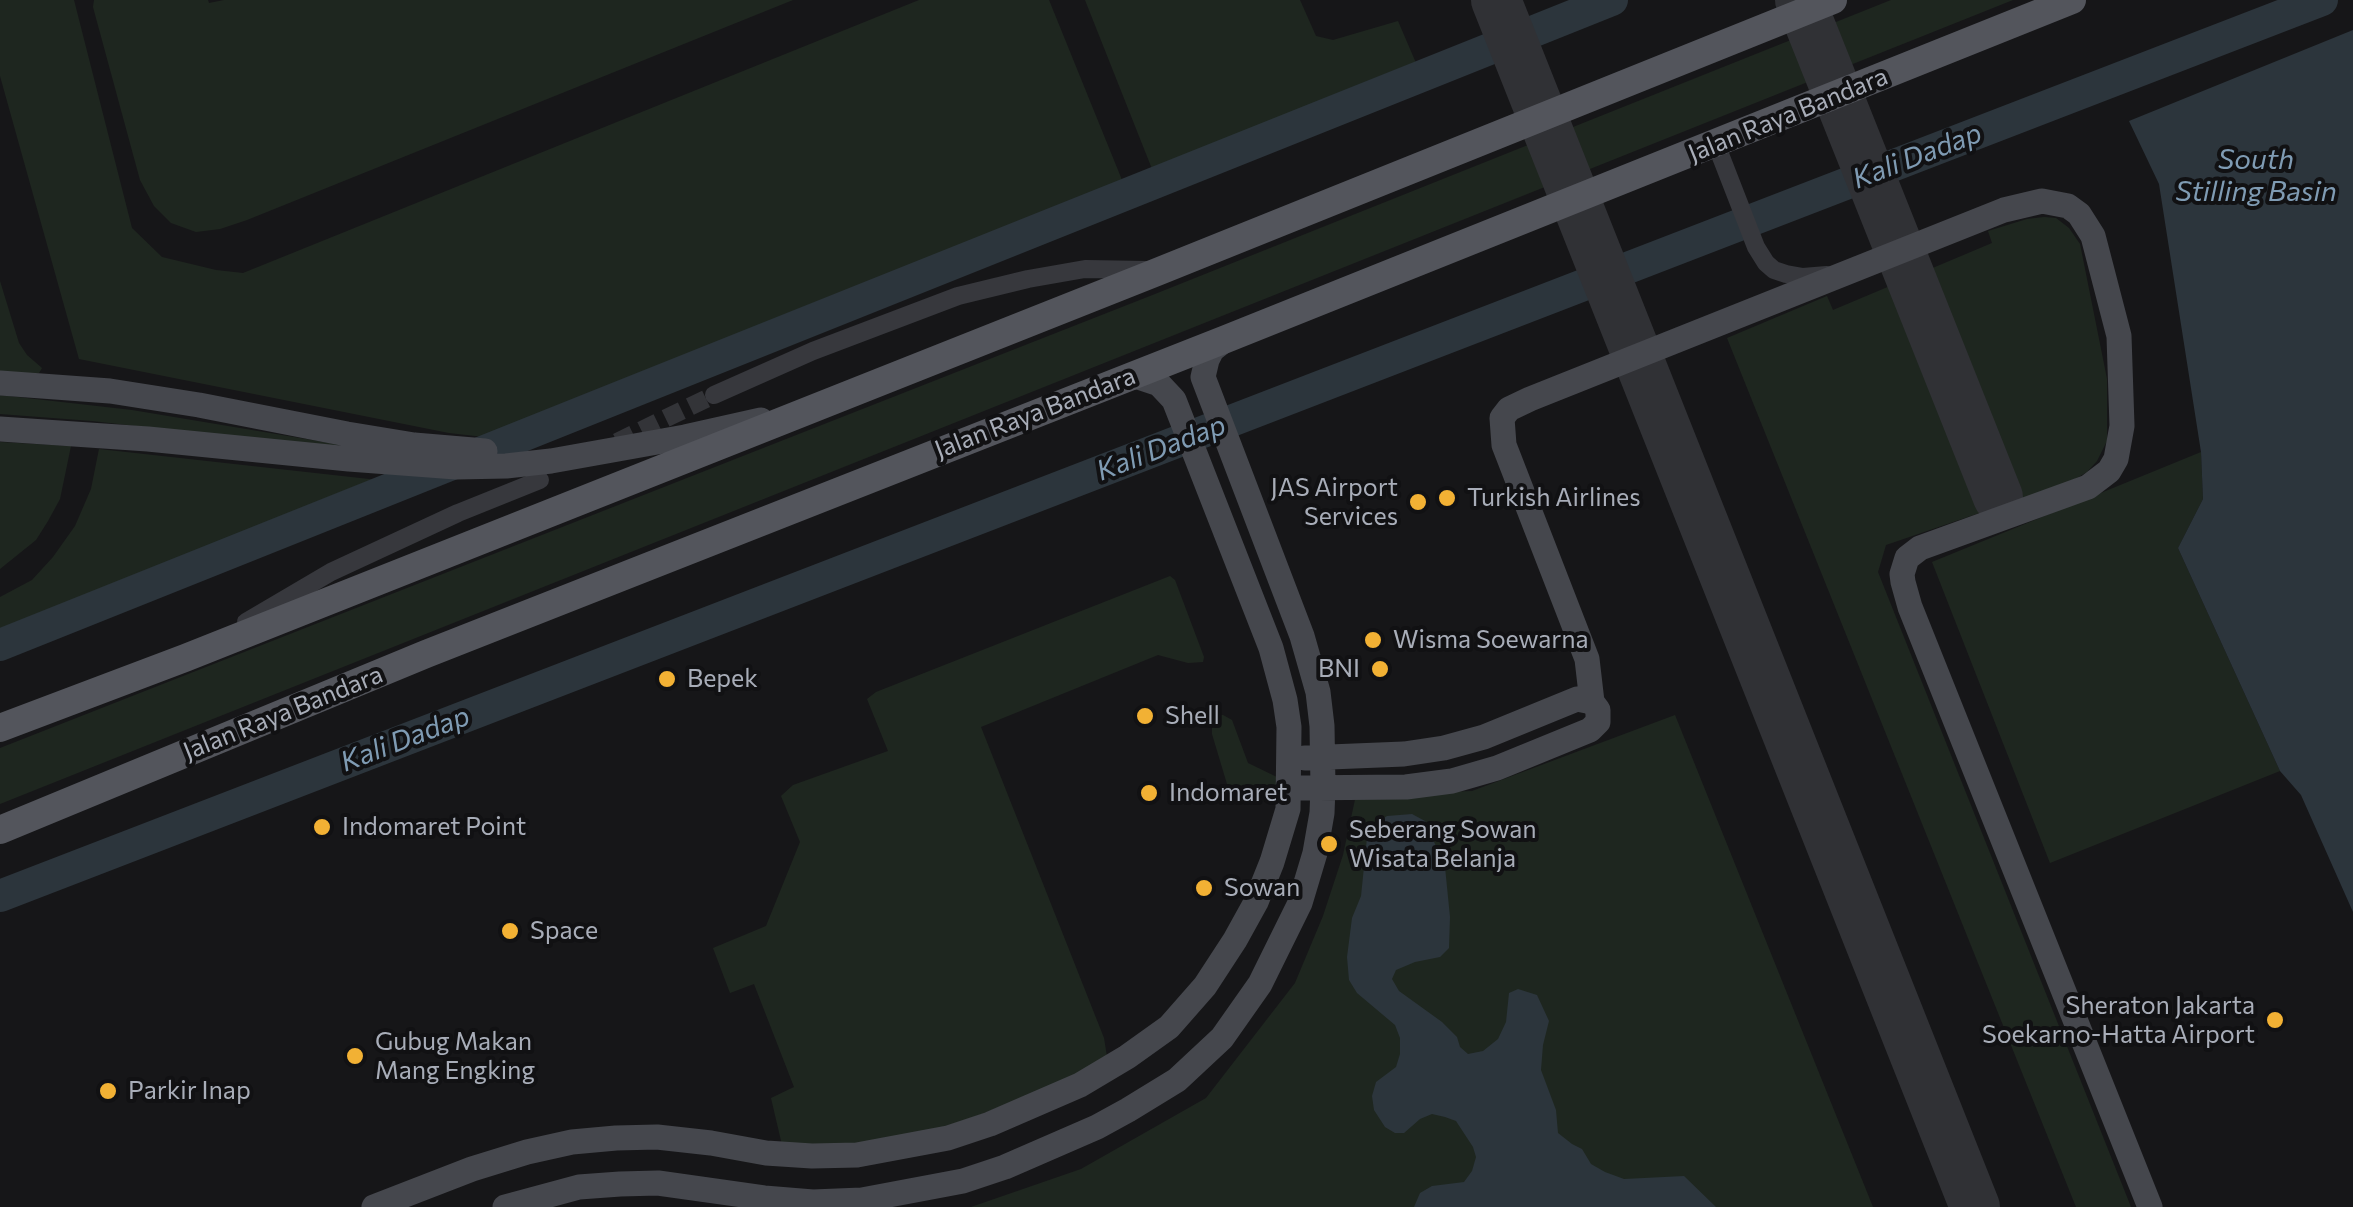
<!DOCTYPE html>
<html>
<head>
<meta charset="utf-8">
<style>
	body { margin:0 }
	canvas { display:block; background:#161618 }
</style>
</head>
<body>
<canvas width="2353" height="1207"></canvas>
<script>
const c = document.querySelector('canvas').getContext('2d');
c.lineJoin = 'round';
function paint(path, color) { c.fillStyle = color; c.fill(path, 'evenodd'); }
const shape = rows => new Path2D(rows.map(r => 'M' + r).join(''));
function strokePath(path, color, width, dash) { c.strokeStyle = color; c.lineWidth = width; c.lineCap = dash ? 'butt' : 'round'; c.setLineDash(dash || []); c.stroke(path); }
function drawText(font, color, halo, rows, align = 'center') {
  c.font = font + ' Commissioner,sans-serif'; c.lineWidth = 8; c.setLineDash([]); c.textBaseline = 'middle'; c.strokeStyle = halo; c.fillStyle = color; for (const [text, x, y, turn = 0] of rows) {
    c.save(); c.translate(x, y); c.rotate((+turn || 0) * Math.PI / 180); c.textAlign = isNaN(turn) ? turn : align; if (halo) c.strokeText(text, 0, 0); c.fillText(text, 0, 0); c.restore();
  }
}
const green = shape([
	[0,0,74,0,132,228,162,257,216,270,243,273,919,0,1049,0,1122,180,1115,185,484,437,449,433,79,359,0,76],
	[94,0,208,0,209,3,224,0,793,0,247,220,220,229,196,232,171,223,154,206,140,180,93,7],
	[1085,0,1300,0,1316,36,1333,40,1398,21,1425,84,1158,184],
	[1891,0,2013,0,0,804,0,748,1150,296],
	[2044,217,2056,218,2069,228,2080,244,2107,379,2107,441,2097,461,2087,472,2070,482,1886,545,1878,572,2131,1207,2076,1207,1727,338,1827,296,1833,310,1992,243,1988,231,2027,219],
	[0,281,19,343,27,355,42,368,39,373,0,373],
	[0,395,132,410,348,446,347,450,92,421,0,414],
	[0,442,71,446,60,499,48,521,36,540,0,569],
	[99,449,396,482,0,640,0,597,32,580,53,557,75,526,91,489],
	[2201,452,2203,499,2178,548,2280,771,2050,863,1932,562],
	[1170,576,1175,580,1204,657,1203,662,1188,663,1158,655,981,727,1104,1038,1107,1057,1062,1082,957,1124,858,1147,782,1145,771,1098,794,1087,754,984,730,993,713,948,766,926,800,842,781,796,793,785,888,751,867,699,876,692],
	[1218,715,1223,715,1232,720,1248,763,1281,779,1281,796,1271,801,1264,801,1236,791,1227,784,1212,734,1212,722],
	[1675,715,1873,1207,971,1207,1081,1169,1206,1098,1295,983,1323,916,1343,855,1356,795,1472,791]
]);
const water = shape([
	[2353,30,2353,912,2301,795,2280,771,2178,548,2203,499,2201,452,2159,184,2129,121],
	[1412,814,1425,821,1445,867,1450,917,1449,948,1440,957,1415,962,1396,970,1392,979,1399,991,1442,1022,1457,1037,1460,1047,1468,1054,1483,1051,1498,1039,1506,1022,1509,993,1518,989,1537,995,1549,1021,1543,1045,1541,1070,1556,1110,1558,1133,1572,1144,1582,1149,1591,1164,1605,1172,1624,1179,1684,1176,1716,1207,1414,1207,1420,1193,1432,1186,1464,1182,1472,1171,1476,1157,1473,1147,1456,1121,1445,1117,1432,1114,1420,1119,1404,1133,1395,1133,1385,1127,1374,1110,1372,1096,1376,1082,1396,1067,1400,1054,1400,1038,1395,1025,1357,993,1349,980,1347,957,1352,918,1361,896,1368,828,1387,816]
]);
const river = shape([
	[0,645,1612,0],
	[0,896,2322,0]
]);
const taxiway = shape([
	[1496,0,1975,1207],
	[1800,0,1998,497]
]);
const streetTunnel = shape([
	[617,442,714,395]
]);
const street = shape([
	[1716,144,1756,247,1766,263,1774,270,1786,274,1803,277,1827,275],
	[714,395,813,351,958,296,1028,279,1085,269,1147,270],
	[246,622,331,572,458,513,540,480]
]);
const secondary = shape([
	[0,383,110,391,199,405,347,434,414,445,485,451],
	[0,429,148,439,349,459,456,467,506,466,551,461,685,437,761,420],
	[1305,758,1404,754,1444,748,1484,737,1577,699,1592,702],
	[1289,788,1406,787,1452,781,1497,768,1590,730,1598,722,1598,710,1592,702,1587,659,1504,445,1502,418,1509,409,1530,399,2004,210,2042,201,2068,206,2079,214,2093,236,2119,336,2122,426,2116,459,2109,471,2088,487,1920,548,1907,558,1902,574,1903,582,1910,607,2150,1207],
	[374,1207,472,1169,527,1152,572,1142,616,1138,657,1137,711,1143,766,1153,812,1156,857,1155,948,1138,990,1124,1080,1085,1127,1057,1169,1027,1205,986,1235,940,1256,902,1272,862,1288,809,1289,727,1285,700,1271,648,1174,400,1159,384,1138,377,1127,377],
	[505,1207,579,1187,620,1184,658,1183,764,1198,813,1202,862,1200,963,1181,1005,1167,1097,1127,1128,1110,1177,1080,1222,1038,1260,984,1300,903,1315,853,1322,813,1323,787,1322,726,1318,692,1302,636,1203,377,1207,360,1212,350,1226,339]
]);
const primary = shape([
	[0,728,185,658,1157,272,1833,0],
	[0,830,426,654,1226,339,2072,0]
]);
const markers = [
	[1447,498,10,"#f2b134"],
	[1418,502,10,"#f2b134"],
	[1373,640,10,"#f2b134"],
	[1380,669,10,"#f2b134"],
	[667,679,10,"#f2b134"],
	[1145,716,10,"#f2b134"],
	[1149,793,10,"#f2b134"],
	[322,827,10,"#f2b134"],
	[1329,844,10,"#f2b134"],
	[1204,888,10,"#f2b134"],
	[510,931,10,"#f2b134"],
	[2275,1020,10,"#f2b134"],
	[355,1056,10,"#f2b134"],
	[108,1091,10,"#f2b134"]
];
const streetNames = [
	["Jalan Raya Bandara",1788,115,-22],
	["Jalan Raya Bandara",1035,413,-21],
	["Jalan Raya Bandara",283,713,-22]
];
const poiNames = [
	["JAS Airport",1398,488,"right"],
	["Services",1398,517,"right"],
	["Turkish Airlines",1467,498],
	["Wisma Soewarna",1393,640],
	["BNI",1360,669,"right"],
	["Bepek",687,679],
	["Shell",1165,716],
	["Indomaret",1169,793],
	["Indomaret Point",342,827],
	["Seberang Sowan",1349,830],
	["Wisata Belanja",1349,859],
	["Sowan",1224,888],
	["Space",530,931],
	["Sheraton Jakarta",2255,1006,"right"],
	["Soekarno-Hatta Airport",2255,1035,"right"],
	["Gubug Makan",375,1042],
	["Mang Engking",375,1071],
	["Parkir Inap",128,1091]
];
const waterNames = [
	["Kali Dadap",1917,156,-21],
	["South",2256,160],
	["Stilling Basin",2256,192],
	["Kali Dadap",1161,448,-21],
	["Kali Dadap",405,739,-21]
];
paint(green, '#1e261f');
paint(water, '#2c353c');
strokePath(river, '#2c353c', 32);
strokePath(taxiway, '#303135', 50);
strokePath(streetTunnel, '#333438', 18, [18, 9]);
strokePath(street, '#37383d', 18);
strokePath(secondary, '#45474d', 25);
strokePath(primary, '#53555c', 28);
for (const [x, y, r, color] of markers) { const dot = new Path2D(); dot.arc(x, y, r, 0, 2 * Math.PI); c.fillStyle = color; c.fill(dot); strokePath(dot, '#111113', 4); }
drawText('25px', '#a8adb8', '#111113', streetNames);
drawText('25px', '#a8adb8', '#111113', poiNames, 'left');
drawText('italic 28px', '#7f9bb3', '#111113', waterNames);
</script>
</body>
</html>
